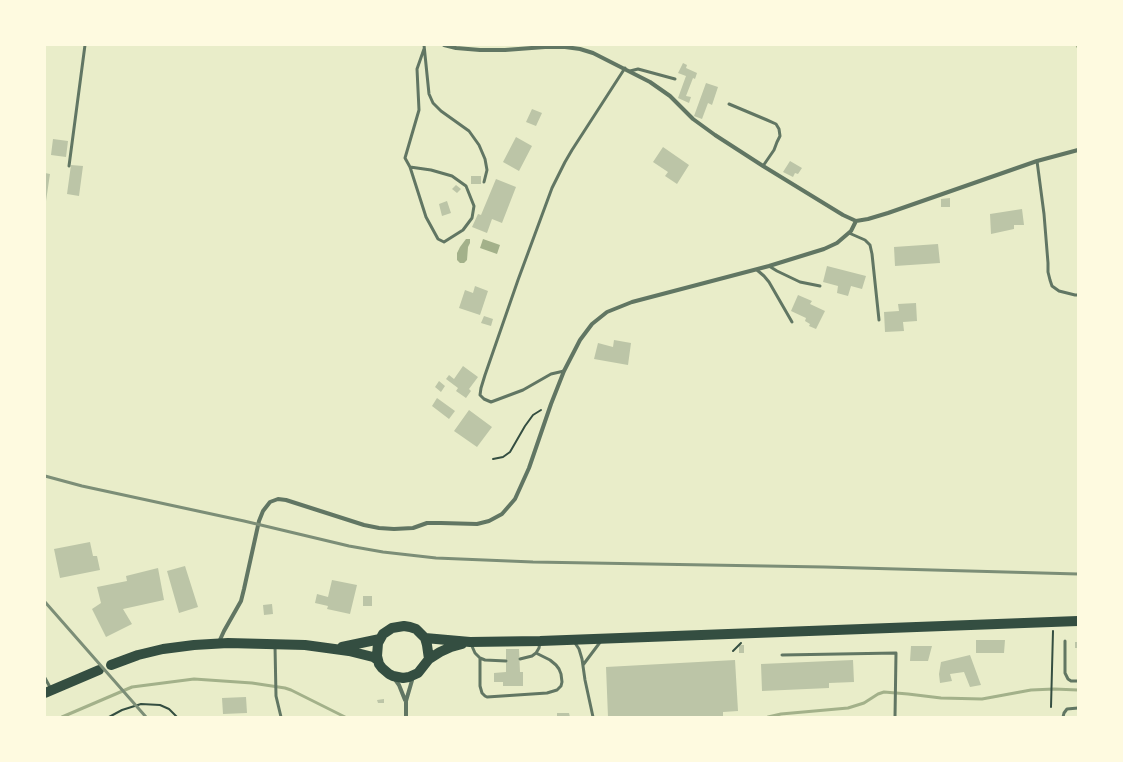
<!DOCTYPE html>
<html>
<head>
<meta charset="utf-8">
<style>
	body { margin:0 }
	#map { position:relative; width:1123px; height:762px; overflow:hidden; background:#e9edc9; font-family:"Golos Text",sans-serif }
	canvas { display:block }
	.frame { position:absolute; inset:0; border:46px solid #fefae0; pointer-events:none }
</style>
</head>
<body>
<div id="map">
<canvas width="1123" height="762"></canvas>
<div class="frame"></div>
</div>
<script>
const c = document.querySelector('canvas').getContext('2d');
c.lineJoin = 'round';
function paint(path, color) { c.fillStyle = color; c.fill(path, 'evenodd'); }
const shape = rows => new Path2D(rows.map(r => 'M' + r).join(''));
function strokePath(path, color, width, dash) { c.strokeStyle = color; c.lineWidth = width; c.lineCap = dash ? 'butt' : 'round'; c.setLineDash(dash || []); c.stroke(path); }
const water = shape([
	[466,239,470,239,470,243,468,247,467,260,464,263,460,263,457,260,457,253,460,247],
	[483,239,500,245,497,254,480,248]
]);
const stream = shape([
	[1077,45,1078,47],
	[62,717,132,687,194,679,252,683,285,688,291,690,345,717],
	[768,717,781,714,848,708,864,703,878,694,884,692,908,694,941,698,982,699,1031,690,1054,689,1078,690]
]);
const building = shape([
	[683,63,687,65,686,68,697,73,695,79,693,78,686,96,691,97,689,103,678,98,686,76,678,73],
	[706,83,718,87,712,105,708,103,702,119,694,116],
	[532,109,542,113,536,126,526,122],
	[516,137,532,146,519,171,503,162],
	[53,139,68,141,66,157,51,155],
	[663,147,689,165,677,184,665,176,668,172,653,162],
	[790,161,802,168,798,174,795,173,793,177,783,172],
	[71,165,83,166,79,196,67,194],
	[45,173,50,174,46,201,45,201],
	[471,176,481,176,481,184,471,184],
	[496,179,516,187,502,223,492,219,487,233,472,227,478,214,481,215],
	[456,185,461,189,457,193,452,189],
	[950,198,950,207,941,207,941,199],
	[447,201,451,213,442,216,439,204],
	[1022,209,1024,225,1014,225,1014,229,991,234,990,214],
	[938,244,940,263,895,266,894,247],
	[827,266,866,276,862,289,851,286,848,296,837,293,838,286,823,282],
	[475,286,488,291,480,315,459,308,465,290,473,293],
	[798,295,812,301,810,304,825,311,816,329,809,326,810,324,805,321,806,318,791,311],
	[916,303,917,321,903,322,904,331,885,332,884,312,899,311,898,304],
	[484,316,493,319,491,326,481,323],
	[614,340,631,343,628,365,594,359,598,343,613,347],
	[463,366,478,377,469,389,471,391,466,398,456,391,458,388,446,379,449,375,454,379],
	[439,381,445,386,441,392,435,387],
	[437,398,455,411,449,419,432,406],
	[469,410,492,427,477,447,454,431],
	[90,542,93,556,97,556,100,570,60,578,54,549],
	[185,566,198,607,179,613,167,571],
	[158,568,164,600,123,609,132,624,106,637,92,609,101,603,97,587,127,581,126,576],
	[332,580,357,585,350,614,327,609,328,606,315,603,317,594,328,597],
	[363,596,372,596,372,606,363,606],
	[272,604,273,614,264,615,263,605],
	[976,640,1005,640,1004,653,976,653],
	[1075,642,1078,642,1078,648,1075,648],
	[739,645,744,645,744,653,739,653],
	[911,646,932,646,928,661,910,661],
	[506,649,519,649,520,672,523,672,523,686,503,686,503,682,494,682,494,673,506,672],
	[970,655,981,685,970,687,964,672,950,674,952,681,940,683,939,674,941,662],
	[735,660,738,711,723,712,723,717,608,717,606,667],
	[853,660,854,682,829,683,829,688,762,691,761,664],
	[246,697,247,713,223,714,222,698],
	[384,699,384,703,378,703,377,700],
	[557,713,569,713,570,717,557,717]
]);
const path = shape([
	[493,459,503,457,510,452,525,426,533,415,541,410],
	[733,651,741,643],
	[1051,707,1053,631],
	[109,717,122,710,141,704,160,705,169,709,177,717]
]);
const service = shape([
	[424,45,429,94,433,103,441,111,469,131,479,145,485,159,487,170,484,182],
	[630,71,638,69,675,79],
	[729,104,767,120,776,124,779,129,780,136,777,142,774,150,763,166],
	[1037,161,1044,214,1048,263,1048,272,1050,280,1052,286,1059,291,1075,295,1078,295],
	[69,166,85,45],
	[410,167,426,217,438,239,444,242,463,230,472,218,474,206,466,186,452,176,431,170,410,167,405,158,419,110,417,69,424,49],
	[849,233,865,240,870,245,872,254,879,320],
	[769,266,777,271,800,282,820,286],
	[757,270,764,276,769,282,792,322],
	[564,371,551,374,523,390,491,402,484,399,480,395,481,388,485,375,518,280,552,188,565,162,572,150,625,68],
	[1065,641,1065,673,1068,679,1071,681,1078,681],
	[575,643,579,649,582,659,585,680,593,717],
	[471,644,475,653,480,658,485,660,506,661],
	[275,646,276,696,281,717],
	[782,655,896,653,895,717],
	[480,658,480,686,482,693,485,696,487,697,547,693,557,690,561,686,562,682,561,674,559,669,556,665,550,660,536,653],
	[520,659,532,656,536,653,539,648,540,642],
	[583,665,601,641],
	[45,678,51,689],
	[1063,717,1064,713,1067,709,1078,708]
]);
const minor = shape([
	[444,45,456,48,480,50,505,50,545,47,565,47,580,49,593,53,650,82,670,96,693,119,715,135,763,166,843,215,856,221,868,219,888,213,1037,161,1078,150],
	[219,642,224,631,241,601,244,589,259,521,263,511,270,502,278,499,286,500,364,525,379,528,394,529,413,528,427,523,441,523,477,524,489,521,502,514,515,499,529,468,551,404,564,371,580,340,592,324,607,312,632,302,769,266,824,249,837,243,851,231,856,221],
	[394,678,399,685,405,700],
	[406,717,406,701,413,677]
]);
const primary = shape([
	[425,638,470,642,540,641,1078,621],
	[342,647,380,639],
	[429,659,427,645,425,638,416,629,410,627,404,626,392,628,383,634,378,643,377,656,379,664,382,668,389,674,393,676,403,678,409,677,418,673,429,659,440,652,451,647,462,644],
	[111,665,138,655,163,649,194,645,228,643,305,645,349,651,373,657,378,660],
	[45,693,99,670]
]);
const rail = shape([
	[45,476,82,486,244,521,349,546,383,552,436,558,533,562,824,567,1078,574],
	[45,602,146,717]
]);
paint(water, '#a3b18a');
strokePath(stream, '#a3b18a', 3);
paint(building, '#bcc5a7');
strokePath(path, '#344e41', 2);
strokePath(service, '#617663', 3);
strokePath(minor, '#617663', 4);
strokePath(primary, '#344e41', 10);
strokePath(rail, '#7c8e77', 3);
</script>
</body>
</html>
